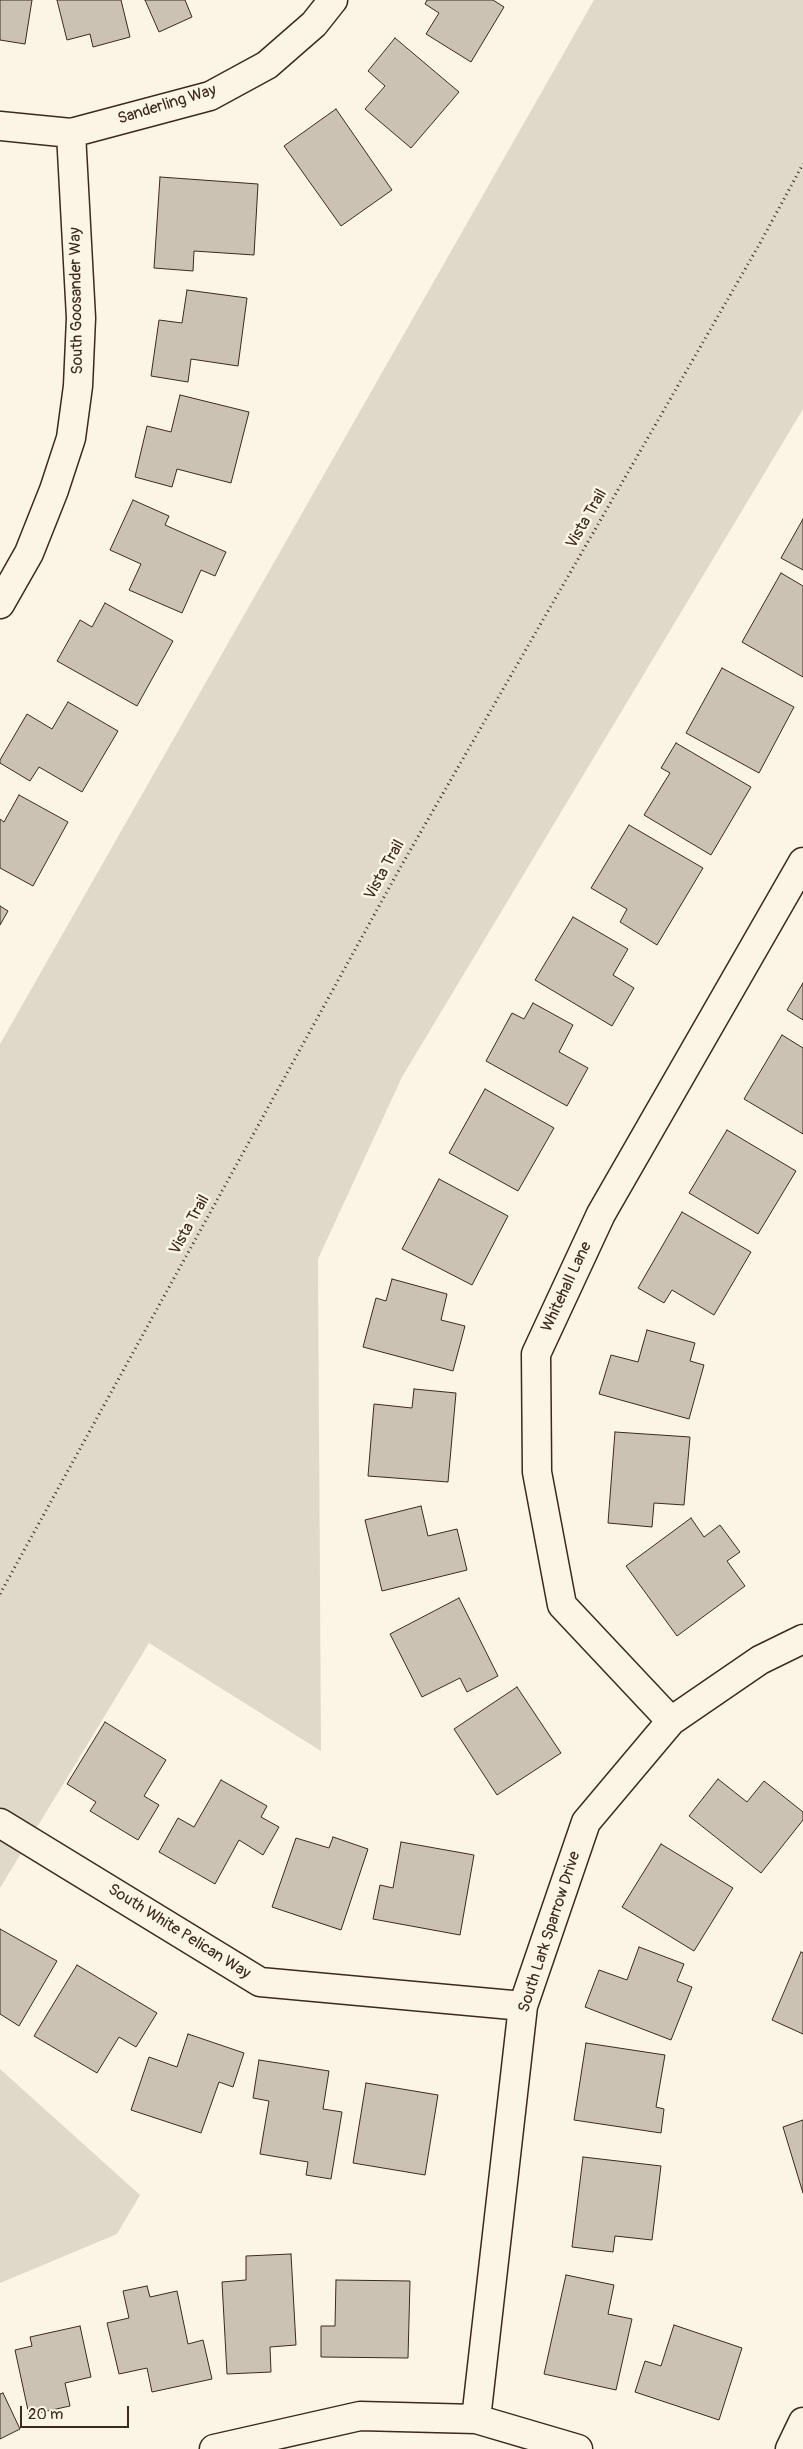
<!DOCTYPE html>
<html>
<head>
<meta charset="utf-8">
<style>
	body { margin:0 }
	#map { position:relative; width:803px; height:2449px; overflow:hidden; background:#fcf5e5; font-family:Pangolin,sans-serif }
	canvas { display:block }
	.scale { position:absolute; left:20px; top:2406px; width:109px; height:22px; box-sizing:border-box; border:2px solid #3b2a1e; border-top:0; padding-left:6px; font-size:15px; line-height:18px; white-space:nowrap; color:#3b2a1e; -webkit-text-stroke:4px #fcf5e5; paint-order:stroke }
</style>
</head>
<body>
<div id="map">
<canvas width="803" height="2449"></canvas>
<div class="scale">20 m</div>
</div>
<script>
const c = document.querySelector('canvas').getContext('2d');
c.lineJoin = 'round';
function paint(path, color) { c.fillStyle = color; c.fill(path, 'evenodd'); }
const shape = rows => new Path2D(rows.map(r => 'M' + r).join(''));
function strokePath(path, color, width, dash) { c.strokeStyle = color; c.lineWidth = width; c.lineCap = dash ? 'butt' : 'round'; c.setLineDash(dash || []); c.stroke(path); }
function drawText(font, color, halo, rows, align = 'center') {
  c.font = font + ' Pangolin,sans-serif'; c.lineWidth = 5; c.setLineDash([]); c.textBaseline = 'middle'; c.strokeStyle = halo; c.fillStyle = color; for (const [text, x, y, turn = 0] of rows) {
    c.save(); c.translate(x, y); c.rotate((+turn || 0) * Math.PI / 180); c.textAlign = isNaN(turn) ? turn : align; if (halo) c.strokeText(text, 0, 0); c.fillText(text, 0, 0); c.restore();
  }
}
const green = shape([
	[594,0,803,0,803,409,402,1077,318,1259,321,1751,149,1643,0,1888,0,1044],
	[0,2069,140,2195,117,2234,0,2283]
]);
const building = shape([
	[0,0,32,0,25,44,0,40,0,0],
	[57,0,121,0,130,37,93,47,90,34,67,40,57,0],
	[145,0,185,0,192,17,159,32,145,0],
	[427,0,493,0,504,7,471,62,426,34,439,13,425,4,427,0],
	[395,38,459,92,411,148,365,109,385,86,368,71,395,38],
	[336,109,392,190,341,226,284,146,336,109],
	[160,177,258,184,254,255,194,251,193,271,154,268,160,177],
	[187,290,247,298,238,366,191,359,188,382,151,376,159,320,182,323,187,290],
	[180,395,249,412,231,483,177,469,172,487,135,477,147,426,171,432,180,395],
	[133,500,169,516,165,525,226,552,215,576,201,570,182,613,129,590,141,564,110,550,133,500],
	[803,519,803,570,781,558,803,519],
	[781,573,803,586,803,677,742,642,781,573],
	[105,603,173,641,137,706,57,661,80,620,92,627,105,603],
	[722,668,794,707,759,773,686,733,722,668],
	[68,702,118,731,82,792,39,767,30,781,0,763,0,760,27,714,52,729,68,702],
	[676,743,751,787,711,855,644,815,670,773,661,768,676,743],
	[19,795,68,822,33,886,0,868,0,819,4,822,19,795],
	[629,825,703,868,657,945,620,922,627,909,591,888,629,825],
	[0,906,8,911,0,925,0,906],
	[573,917,628,949,613,975,634,988,612,1026,535,980,573,917],
	[803,983,803,1020,787,1010,803,983],
	[533,1003,573,1025,559,1052,588,1068,567,1106,486,1061,512,1013,524,1019,533,1003],
	[782,1035,803,1048,803,1134,744,1099,782,1035],
	[485,1089,554,1128,518,1191,449,1153,485,1089],
	[727,1130,796,1171,758,1234,689,1193,727,1130],
	[439,1179,508,1216,472,1285,402,1249,439,1179],
	[682,1212,751,1252,714,1315,672,1290,664,1303,638,1288,682,1212],
	[392,1279,447,1294,441,1320,465,1326,453,1371,363,1347,376,1298,386,1301,392,1279],
	[647,1330,695,1343,690,1361,704,1365,689,1419,599,1394,611,1355,638,1362,647,1330],
	[414,1389,456,1393,448,1482,368,1476,374,1404,412,1408,414,1389],
	[615,1432,690,1437,684,1505,654,1503,652,1527,608,1523,615,1432],
	[421,1506,428,1536,457,1529,467,1570,382,1591,365,1520,421,1506],
	[691,1518,704,1537,720,1525,740,1552,727,1561,745,1586,677,1636,626,1566,691,1518],
	[459,1598,498,1676,467,1692,460,1678,422,1697,390,1634,459,1598],
	[517,1687,561,1753,497,1795,454,1729,517,1687],
	[105,1722,166,1760,144,1796,159,1805,138,1840,90,1811,96,1802,67,1784,105,1722],
	[718,1779,747,1802,764,1781,803,1812,803,1820,761,1873,689,1816,718,1779],
	[221,1780,267,1806,261,1817,279,1827,263,1855,239,1840,215,1884,159,1852,178,1818,194,1827,221,1780],
	[333,1837,368,1849,341,1930,272,1907,296,1838,329,1848,333,1837],
	[401,1842,474,1855,460,1935,373,1919,380,1885,393,1888,401,1842],
	[661,1844,733,1888,694,1951,622,1907,661,1844],
	[0,1929,57,1961,19,2026,0,2014,0,1929],
	[639,1947,684,1964,677,1981,692,1987,671,2040,585,2007,599,1970,627,1980,639,1947],
	[801,1952,803,1953,803,2034,772,2020,801,1952],
	[77,1965,157,2013,136,2047,119,2037,97,2073,34,2036,77,1965],
	[188,2034,244,2053,233,2087,219,2082,201,2133,131,2110,149,2057,177,2067,188,2034],
	[586,2043,665,2055,656,2107,664,2109,661,2133,574,2120,586,2043],
	[259,2060,329,2071,323,2109,342,2112,331,2179,306,2175,308,2162,260,2154,269,2101,253,2098,259,2060],
	[366,2083,438,2095,425,2175,353,2163,366,2083],
	[803,2120,803,2193,783,2127,803,2120],
	[583,2157,661,2166,652,2240,615,2236,613,2252,572,2247,583,2157],
	[291,2254,296,2345,270,2347,271,2372,227,2374,222,2282,246,2280,246,2256,291,2254],
	[566,2275,614,2285,608,2314,632,2319,616,2390,544,2374,566,2275],
	[336,2280,410,2281,408,2358,321,2357,321,2326,335,2326,336,2280],
	[147,2286,150,2297,177,2291,188,2344,203,2340,212,2379,152,2392,147,2368,119,2374,107,2323,129,2318,123,2291,147,2286],
	[674,2325,742,2348,719,2420,635,2392,645,2361,661,2366,674,2325],
	[80,2326,91,2377,65,2383,70,2406,29,2415,15,2350,32,2346,30,2337,80,2326],
	[3,2393,20,2429,0,2439,0,2394,3,2393]
]);
const path = shape([
	[0,1594,400,868,759,245,803,164]
]);
const minor = shape([
	[0,126,71,133,210,96,267,65,314,24,333,0],
	[0,604,29,553,54,490,71,438,78,386,81,318,71,133],
	[671,1721,562,1605,537,1472,536,1354,601,1214,803,862],
	[0,1823,260,1982,523,2006],
	[476,2419,523,2006,586,1822,671,1721,760,1660,803,1639],
	[214,2449,360,2416,476,2419,578,2449],
	[790,2449,803,2422]
]);
const streetNames = [
	["Sanderling Way",167,105,-17],
	["South Goosander Way",77,301,-91],
	["Vista Trail",587,519,-60],
	["Vista Trail",385,870,-61],
	["Vista Trail",190,1225,-61],
	["Whitehall Lane",567,1287,-65],
	["South White Pelican Way",179,1932,32],
	["South Lark Sparrow Drive",550,1932,-72]
];
paint(green, '#e0d8c8');
paint(building, '#ccc2b3');
strokePath(building, '#3b2a1e', 1);
strokePath(minor, '#3b2a1e', 31);
strokePath(path, '#3b2a1e', 3, [1, 4]);
strokePath(minor, '#fcf5e5', 28);
drawText('16px', '#3b2a1e', '#fcf5e5', streetNames);
</script>
</body>
</html>
